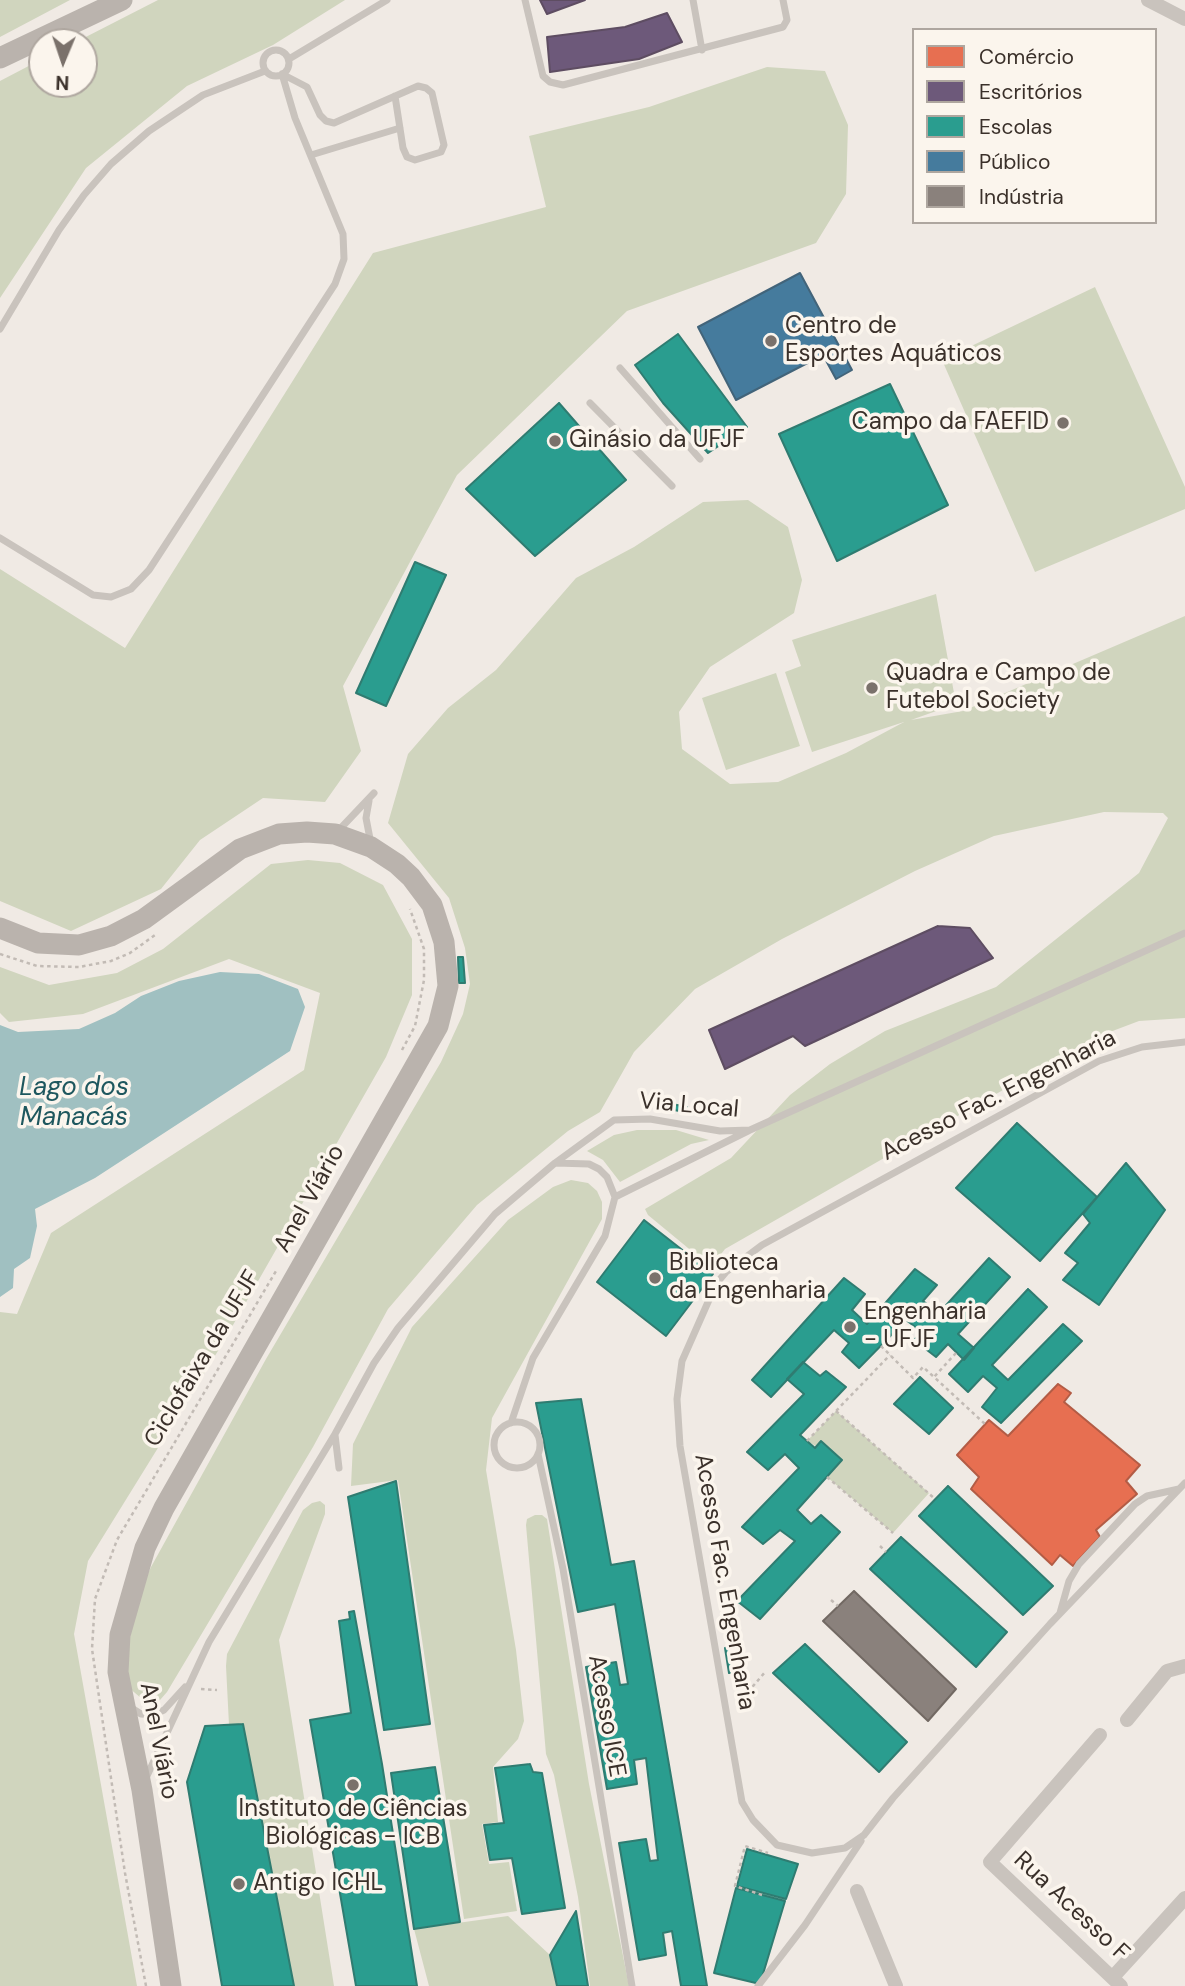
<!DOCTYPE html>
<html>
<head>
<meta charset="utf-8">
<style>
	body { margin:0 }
	#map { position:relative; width:1185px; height:1986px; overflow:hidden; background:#f0eae4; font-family:"DM Sans",sans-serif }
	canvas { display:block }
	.legend { position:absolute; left:912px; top:28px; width:245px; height:196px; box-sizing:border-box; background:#fbf5ed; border:2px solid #aea69f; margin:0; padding:9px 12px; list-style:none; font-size:21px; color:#3a302a }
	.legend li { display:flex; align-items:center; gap:14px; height:35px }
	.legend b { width:35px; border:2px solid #aea69f }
	.north { position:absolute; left:28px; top:28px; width:70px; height:70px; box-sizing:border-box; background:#fbf5ed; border:2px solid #aea69f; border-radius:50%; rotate:182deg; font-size:19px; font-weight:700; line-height:28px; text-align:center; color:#3a302a }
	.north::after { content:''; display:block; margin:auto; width:24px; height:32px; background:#7a716b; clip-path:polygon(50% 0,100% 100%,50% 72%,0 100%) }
</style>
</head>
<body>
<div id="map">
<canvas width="1185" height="1986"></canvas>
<ul class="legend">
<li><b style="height:19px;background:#e76f51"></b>Comércio</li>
<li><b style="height:19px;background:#6d597a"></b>Escritórios</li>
<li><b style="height:19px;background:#2a9d8f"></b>Escolas</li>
<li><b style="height:19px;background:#457b9d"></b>Público</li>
<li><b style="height:19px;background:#8a817c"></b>Indústria</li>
</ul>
<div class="north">N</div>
</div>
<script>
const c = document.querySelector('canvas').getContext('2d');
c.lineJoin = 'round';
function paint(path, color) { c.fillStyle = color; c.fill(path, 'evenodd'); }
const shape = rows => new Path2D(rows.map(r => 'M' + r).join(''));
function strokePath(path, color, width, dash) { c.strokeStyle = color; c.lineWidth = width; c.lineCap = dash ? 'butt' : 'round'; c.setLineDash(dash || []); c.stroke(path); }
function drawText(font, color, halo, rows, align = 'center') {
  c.font = font + ' "DM Sans",sans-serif'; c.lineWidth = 7; c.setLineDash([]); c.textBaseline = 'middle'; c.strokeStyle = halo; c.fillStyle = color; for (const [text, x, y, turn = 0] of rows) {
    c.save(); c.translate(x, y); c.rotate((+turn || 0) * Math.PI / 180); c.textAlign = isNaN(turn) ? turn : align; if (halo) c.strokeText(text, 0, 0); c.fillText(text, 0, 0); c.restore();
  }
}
const green = shape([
	[0,0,70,0,0,37],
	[158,0,345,0,273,45,187,86,86,168,0,298,0,81,42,59,42,84,84,84,84,42,76,42],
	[767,67,825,71,848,125,846,194,816,243,627,311,457,475,343,686,361,751,325,802,263,798,200,840,161,889,71,931,0,901,0,569,125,648,373,253,546,207,529,136,649,107],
	[1095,287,1185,487,1185,509,1035,572,942,360],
	[748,500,788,527,802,580,794,613,710,667,679,712,682,749,730,784,778,782,846,753,904,722,812,752,785,672,801,666,792,640,936,594,956,704,911,720,963,711,1185,616,1185,1018,1139,1021,1094,1038,725,1249,711,1267,648,1215,645,1209,731,1158,790,1095,830,1064,885,1031,996,987,1139,873,1168,818,1163,813,1104,812,994,836,915,871,782,939,695,989,634,1052,600,1112,568,1131,477,1205,388,1309,313,1447,167,1692,160,1700,148,1704,128,1687,126,1665,135,1603,151,1567,266,1359,441,1062,463,1014,470,984,465,948,449,898,388,823,408,754,448,708,496,670,576,578,634,547,703,502],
	[776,673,800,746,726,770,702,698],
	[308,860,340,863,383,885,412,939,412,995,386,1057,221,1346,88,1561,74,1634,137,1986,0,1986,0,1312,17,1314,51,1233,304,1070,320,993,229,959,83,1014,9,1022,0,1013,0,967,49,985,117,973,163,949,271,864],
	[637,1130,676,1130,709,1140,691,1144,620,1182,603,1160,587,1151,614,1135],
	[571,1180,588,1183,597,1191,602,1202,602,1219,492,1418,486,1470,516,1650,524,1721,518,1739,493,1767,498,1822,482,1824,489,1864,509,1862,517,1911,464,1919,398,1480,351,1486,353,1444,412,1327,508,1220,553,1187],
	[836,1411,929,1493,893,1533,827,1477,841,1460,807,1441],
	[320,1501,325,1505,325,1514,279,1640,334,1986,294,1986,243,1725,229,1725,226,1666,227,1654,303,1510,312,1503],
	[535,1515,542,1515,547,1519,589,1784,629,1986,590,1986,578,1897,554,1775,546,1754,526,1525,527,1519],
	[508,1916,550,1955,557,1986,429,1986,414,1929]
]);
const water = shape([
	[220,972,259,974,298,989,305,1007,290,1051,95,1178,35,1209,37,1226,30,1258,14,1269,13,1288,0,1297,0,1025,18,1032,79,1029,115,1013,141,996,179,981]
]);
const shops = shape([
	[1058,1384,1071,1393,1064,1402,1140,1465,1126,1481,1137,1494,1096,1530,1100,1537,1073,1566,1060,1555,1052,1565,971,1489,979,1477,957,1455,989,1420,1008,1436,1058,1384]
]);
const offices = shape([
	[540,0,585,0,547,14,540,0],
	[667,13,682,42,639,59,550,72,547,37,625,27,667,13],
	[938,926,970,928,993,958,805,1046,793,1036,725,1069,709,1030,938,926]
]);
const schools = shape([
	[678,334,747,427,708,453,663,403,635,365,678,334],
	[890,384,948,505,837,561,779,434,890,384],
	[559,403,626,480,535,556,466,489,559,403],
	[415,562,446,575,386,706,356,693,415,562],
	[458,957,463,957,465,983,459,983,458,957],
	[662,1102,687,1107,686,1112,661,1108,662,1102],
	[1017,1123,1097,1197,1040,1261,956,1188,1017,1123],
	[1126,1163,1165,1210,1099,1305,1063,1280,1078,1263,1065,1253,1090,1223,1083,1214,1126,1163],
	[644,1220,713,1274,666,1336,597,1282,644,1220],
	[989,1258,1010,1277,958,1334,974,1348,964,1360,948,1344,936,1357,914,1340,922,1332,906,1320,859,1368,842,1352,849,1343,834,1330,771,1397,752,1380,844,1278,865,1294,852,1310,867,1324,915,1269,937,1285,923,1301,939,1313,989,1258],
	[1028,1289,1047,1307,992,1365,1008,1380,1063,1324,1082,1341,1001,1423,982,1407,997,1388,983,1376,968,1392,949,1374,1028,1289],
	[803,1362,820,1376,826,1371,846,1387,800,1435,815,1448,821,1441,842,1460,797,1510,811,1524,821,1515,840,1532,760,1619,737,1601,795,1541,780,1530,763,1544,742,1527,799,1468,785,1454,768,1470,747,1452,804,1394,787,1379,803,1362],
	[920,1377,953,1408,929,1434,894,1404,920,1377],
	[581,1399,611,1565,634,1561,707,1986,681,1986,672,1931,663,1933,666,1955,639,1960,619,1843,646,1839,650,1861,658,1860,646,1758,634,1760,637,1784,607,1789,586,1667,616,1662,620,1685,628,1684,615,1604,578,1612,536,1403,581,1399],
	[396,1481,430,1724,384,1730,348,1497,396,1481],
	[948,1486,1053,1586,1023,1615,919,1516,948,1486],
	[901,1537,1007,1632,976,1667,870,1569,901,1537],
	[354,1611,382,1764,417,1986,356,1986,310,1720,351,1713,339,1621,350,1619,349,1612,354,1611],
	[805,1644,907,1742,879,1772,773,1673,805,1644],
	[731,1647,735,1672,729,1673,725,1648,731,1647],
	[243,1724,294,1986,222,1986,187,1782,205,1726,243,1724],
	[530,1764,533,1772,542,1773,565,1908,522,1914,512,1858,490,1860,484,1825,504,1823,495,1768,530,1764],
	[435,1767,460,1922,414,1929,391,1773,435,1767],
	[747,1849,798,1864,786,1899,737,1886,747,1849],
	[736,1888,785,1901,760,1984,714,1973,736,1888],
	[576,1911,588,1986,557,1986,550,1955,576,1911]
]);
const public = shape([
	[800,273,852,370,836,379,823,355,736,400,698,327,800,273]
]);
const industry = shape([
	[854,1591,956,1689,928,1721,823,1621,854,1591]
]);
const path = shape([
	[0,954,37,966,79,967,111,961,130,953,155,935],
	[402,1050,415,1026,424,980,424,949,410,909],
	[881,1346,913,1378,923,1367,934,1377],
	[956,1353,934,1377,985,1424],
	[836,1411,935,1499],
	[807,1441,890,1355],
	[827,1477,893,1533],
	[880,1546,886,1552],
	[831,1600,838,1606],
	[201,1689,217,1690],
	[748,1692,766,1671],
	[762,1895,735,1886,745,1846,768,1853],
	[146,1986,125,1873,92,1649,95,1599,117,1540,276,1271]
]);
const lane = shape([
	[525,0,543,76,550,82,563,85,783,27,787,20,783,0],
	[693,0,702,50],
	'263 63a13 13 0 1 1 26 0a13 13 0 1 1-26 0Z',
	[289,59,387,0],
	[282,74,307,87,320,115,326,121,334,123,418,86,426,88,432,93,444,145,441,152,415,160,407,157,403,148,395,96],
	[311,155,400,128],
	[0,329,59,230,84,195,111,164,149,131,203,95,265,71],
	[620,368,700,459],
	[590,403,672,486],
	[0,538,93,595,111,597,131,589,149,570,335,284,344,259,343,234,295,118,282,74],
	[369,801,366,818,371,844],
	[338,831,374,793],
	[1185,1042,1142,1047,1099,1061,762,1245,726,1272,716,1284,682,1361,677,1399,680,1446,742,1802,753,1820,777,1845,812,1853,845,1848,864,1835,893,1798,1050,1624,1185,1483],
	[556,1163,589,1164,599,1169,607,1177,615,1197,750,1130,1185,933],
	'494 1445a23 23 0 1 1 46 0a23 23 0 1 1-46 0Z',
	[511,1423,533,1358,605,1236,615,1197],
	[335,1435,339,1468],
	[538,1454,563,1569,632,1986],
	[1060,1613,1069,1581,1079,1564,1135,1504,1147,1496,1179,1489],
	[130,1707,141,1714,153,1715,164,1710,185,1687],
	[146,1778,209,1642,335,1434,374,1363,398,1328,495,1214,555,1163,614,1120,650,1119,720,1131,750,1130],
	[758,1986,805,1925,861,1841]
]);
const street = shape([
	[1148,0,1185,19],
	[1127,1720,1167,1671,1185,1666],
	[1100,1735,990,1862,1121,1986],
	[857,1891,896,1986],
	[1113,1977,1185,1898]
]);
const secondary = shape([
	[0,58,122,0],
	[0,928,38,943,79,945,111,936,144,919,240,849,279,834,307,832,335,834,371,847,397,864,411,877,432,905,444,942,448,986,438,1026,164,1508,145,1548,120,1635,118,1672,142,1790,171,1986]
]);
const markers = [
	[771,341,7,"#7a716b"],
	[1063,423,7,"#7a716b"],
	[555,441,7,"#7a716b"],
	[872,688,7,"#7a716b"],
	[655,1278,7,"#7a716b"],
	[850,1327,7,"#7a716b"],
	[353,1785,7,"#7a716b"],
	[239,1884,7,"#7a716b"]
];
const poiNames = [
	["Centro de",785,327],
	["Esportes Aquáticos",785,355],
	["Campo da FAEFID",1049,423,"right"],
	["Ginásio da UFJF",569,441],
	["Quadra e Campo de",886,674],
	["Futebol Society",886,702],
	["Biblioteca",669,1264],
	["da Engenharia",669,1292],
	["Engenharia",864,1313],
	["- UFJF",864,1341],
	["Instituto de Ciências",353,1810,"center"],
	["Biológicas - ICB",353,1838,"center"],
	["Antigo ICHL",253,1884]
];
const streetNames = [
	["Acesso Fac. Engenharia",999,1096,-27],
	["Via Local",689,1106,5],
	["Anel Viário",310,1199,-61],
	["Ciclofaixa da UFJF",203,1359,-59],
	["Acesso Fac. Engenharia",724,1582,80],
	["Acesso ICE",606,1716,80],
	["Anel Viário",158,1741,79],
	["Rua Acesso F",1071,1907,43]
];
const waterNames = [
	["Lago dos",74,1088],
	["Manacás",74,1118]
];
paint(green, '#d0d5be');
paint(water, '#a0c0c1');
paint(shops, '#e76f51');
strokePath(shops, '#b35c45', 2);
paint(offices, '#6d597a');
strokePath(offices, '#5e4d62', 2);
paint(schools, '#2a9d8f');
strokePath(schools, '#2f7c71', 2);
paint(public, '#457b9d');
strokePath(public, '#42647a', 2);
paint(industry, '#8a817c');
strokePath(industry, '#726963', 2);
strokePath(path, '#c2bbb5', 2.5, [3.5, 3.5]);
strokePath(lane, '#c9c3bd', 7);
strokePath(street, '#c9c3bd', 14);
strokePath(secondary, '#bab3ad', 21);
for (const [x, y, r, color] of markers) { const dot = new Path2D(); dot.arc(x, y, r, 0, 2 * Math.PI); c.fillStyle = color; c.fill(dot); strokePath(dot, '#fbf5ed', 2.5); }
drawText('24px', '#3a302a', '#fbf5ed', poiNames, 'left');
drawText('24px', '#3a302a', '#fbf5ed', streetNames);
drawText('italic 26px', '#1e575e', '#fbf5ed', waterNames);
</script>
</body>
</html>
